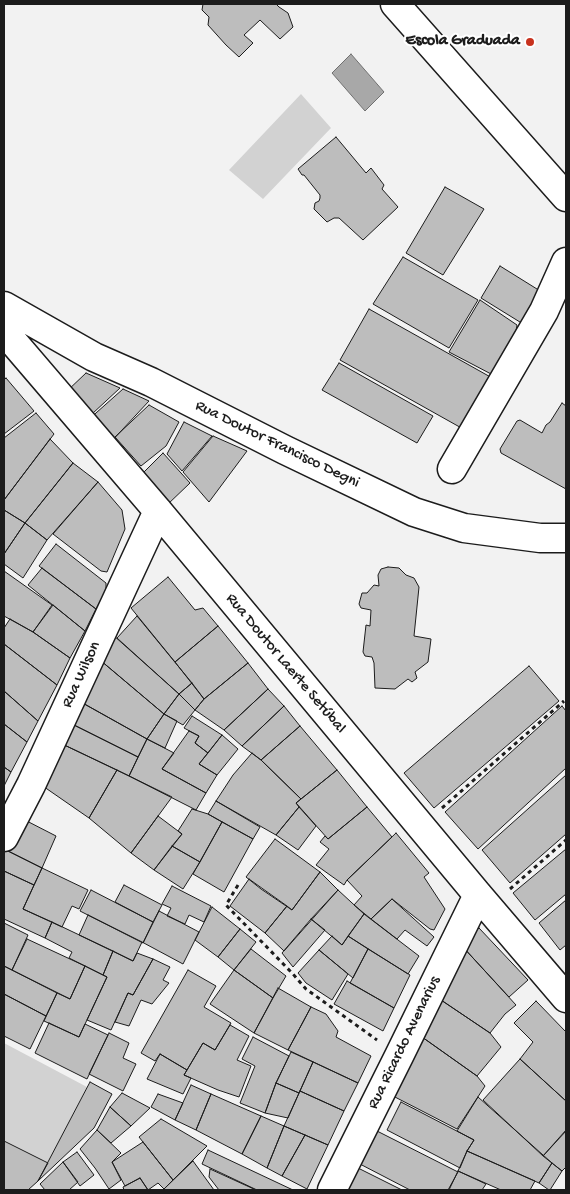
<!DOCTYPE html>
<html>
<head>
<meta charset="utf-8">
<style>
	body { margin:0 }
	#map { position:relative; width:570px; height:1194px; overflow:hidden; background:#f2f2f2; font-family:"Gochi Hand",sans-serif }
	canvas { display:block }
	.frame { position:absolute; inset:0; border:5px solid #1c1c1c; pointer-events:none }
</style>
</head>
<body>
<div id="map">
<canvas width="570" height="1194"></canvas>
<div class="frame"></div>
</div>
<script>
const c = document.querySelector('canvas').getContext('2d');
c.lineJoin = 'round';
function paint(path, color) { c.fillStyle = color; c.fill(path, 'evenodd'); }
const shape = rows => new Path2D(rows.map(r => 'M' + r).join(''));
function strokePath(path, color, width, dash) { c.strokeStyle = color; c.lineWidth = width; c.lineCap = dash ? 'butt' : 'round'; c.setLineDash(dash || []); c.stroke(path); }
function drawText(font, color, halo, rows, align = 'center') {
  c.font = font + ' "Gochi Hand",sans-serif'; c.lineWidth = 4; c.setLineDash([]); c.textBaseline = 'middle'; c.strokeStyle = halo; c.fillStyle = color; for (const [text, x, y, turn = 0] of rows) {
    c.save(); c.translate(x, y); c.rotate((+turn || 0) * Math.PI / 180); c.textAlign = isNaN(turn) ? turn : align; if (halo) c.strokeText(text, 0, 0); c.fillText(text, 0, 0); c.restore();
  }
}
const green = shape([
	[301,94,331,128,263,199,229,170],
	[4,1043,87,1087,48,1163,4,1141]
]);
const water = shape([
	[351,54,384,92,365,111,332,73,351,54]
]);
const building = shape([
	[203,4,276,4,279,7,288,13,293,27,280,39,260,20,244,35,253,43,239,57,226,45,208,25,209,17,202,10,203,4],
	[336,137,366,173,371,168,384,185,382,189,398,207,363,240,339,218,334,218,327,222,314,209,315,203,319,201,320,198,320,195,304,175,302,175,298,169,336,137],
	[445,187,484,209,443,275,406,253,445,187],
	[403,257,478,300,449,348,373,304,403,257],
	[500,266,545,294,528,327,481,298,500,266],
	[480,300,517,325,513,351,493,375,449,352,480,300],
	[369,309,494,379,465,430,340,360,369,309],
	[339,363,433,416,417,443,322,390,339,363],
	[86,373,120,388,92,414,66,392,86,373],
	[6,378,34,411,4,434,4,380,6,378],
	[123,389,149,401,109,444,87,421,123,389],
	[562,403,566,406,566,489,501,453,500,449,517,421,520,420,542,433,546,425,550,422,562,403],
	[149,405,179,422,166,446,141,466,115,437,149,405],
	[36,413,54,434,4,500,4,438,36,413],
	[184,422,212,436,182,471,167,454,184,422],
	[213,436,247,451,209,502,183,472,213,436],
	[50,439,73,463,25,523,4,510,4,500,50,439],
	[163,453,190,483,167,505,141,475,163,453],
	[73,463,98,482,47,540,25,523,73,463],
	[98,482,122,510,125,529,107,572,101,571,53,534,98,482],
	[4,510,25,523,4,554,4,510],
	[25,523,47,540,23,578,4,564,4,554,25,523],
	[56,544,106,583,106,590,96,609,39,566,56,544],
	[388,567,399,568,406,575,414,578,419,587,414,636,431,639,428,662,415,672,417,678,412,682,408,679,395,689,375,688,374,663,372,657,365,656,363,652,366,625,370,626,371,610,361,608,359,604,362,593,367,593,374,585,379,586,378,575,381,569,388,567],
	[42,568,96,609,85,631,28,585,42,568],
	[4,571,52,605,33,632,4,616,4,571],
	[168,577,195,610,203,608,218,626,175,662,131,608,168,577],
	[53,605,85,631,70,658,33,632,53,605],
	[137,616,192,683,179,694,117,638,137,616],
	[10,619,33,632,70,658,57,685,4,644,4,628,10,619],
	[218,626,248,663,204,699,175,662,218,626],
	[113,635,179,694,164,714,100,660,113,635],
	[4,644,57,685,38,721,4,691,4,644],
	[100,660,164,714,147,739,79,701,100,660],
	[248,663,268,689,224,730,195,710,204,699,248,663],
	[529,666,559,701,434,808,404,773,529,666],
	[192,683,204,699,195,710,179,694,192,683],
	[268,689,284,706,242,746,224,730,268,689],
	[4,691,38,721,27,742,4,724,4,691],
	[179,694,195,710,183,725,164,714,179,694],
	[79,701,147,739,138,757,68,722,79,701],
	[284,706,300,726,261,760,242,746,284,706],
	[562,706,566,711,566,768,478,849,445,812,562,706],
	[164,714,177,721,165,748,147,739,164,714],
	[192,716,222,735,208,753,195,743,199,736,184,728,192,716],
	[68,722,138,757,129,776,58,742,68,722],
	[4,724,27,742,11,772,4,767,4,724],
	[300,726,337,770,301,799,261,760,300,726],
	[189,731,199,736,195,743,208,753,199,764,217,775,206,793,162,769,189,731],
	[222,735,238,749,217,775,199,764,222,735],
	[147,739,174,753,162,769,206,793,196,810,129,776,147,739],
	[58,742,117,770,89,818,37,782,58,742],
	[252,753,261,760,301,799,296,803,299,807,276,835,216,801,233,775,252,753],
	[4,767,11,772,4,786,4,767],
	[117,770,172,797,131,853,89,818,117,770],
	[337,770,367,807,328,839,296,803,337,770],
	[566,775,566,834,510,883,482,850,566,775],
	[216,801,260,827,253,839,208,814,216,801],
	[299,807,316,826,298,850,276,835,299,807],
	[367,807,392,837,347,880,344,885,316,865,329,849,320,842,325,836,328,839,367,807],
	[192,809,208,814,222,822,200,862,172,846,182,834,178,831,192,809],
	[158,816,182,834,154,870,131,853,158,816],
	[19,817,56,836,42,868,4,849,19,817],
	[222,822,253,839,224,892,193,874,222,822],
	[396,833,429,873,424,877,445,909,434,930,430,929,392,899,371,919,354,905,362,896,347,880,396,833],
	[275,839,320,872,292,910,261,889,246,877,275,839],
	[172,846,200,862,183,889,154,870,172,846],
	[4,849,42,868,34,885,4,871,4,849],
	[566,849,566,894,535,920,513,893,566,849],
	[42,868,88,890,79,909,72,906,62,927,23,909,42,868],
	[4,871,34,885,23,909,52,922,45,938,4,919,4,871],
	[320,872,338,890,284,951,265,933,287,906,292,910,320,872],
	[249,879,287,906,265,933,230,906,249,879],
	[124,885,162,905,153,922,115,902,124,885],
	[172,886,211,906,204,922,189,915,185,924,167,916,171,908,162,904,172,886],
	[91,890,153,922,143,943,80,911,91,890],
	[338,890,364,914,342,945,311,919,338,890],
	[392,899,434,937,427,946,405,930,397,939,371,919,392,899],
	[566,900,566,945,560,950,539,923,566,900],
	[212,907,240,929,218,957,195,940,212,907],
	[159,911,199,932,183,964,142,942,143,943,159,911],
	[364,914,419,956,408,974,348,936,364,914],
	[88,915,142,942,133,961,79,935,88,915],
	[311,919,325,930,293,967,282,953,311,919],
	[52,922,113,951,103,975,69,958,72,952,45,938,52,922],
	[4,923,28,935,12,970,4,966,4,923],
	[479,928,528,980,509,997,461,945,479,928],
	[240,929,256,942,234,970,218,957,240,929],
	[332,936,342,945,348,936,368,949,353,978,319,950,332,936],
	[27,939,85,966,70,999,12,970,27,939],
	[463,947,516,1005,505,1014,490,1033,441,1000,463,947],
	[251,949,286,976,273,998,234,970,251,949],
	[368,949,410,975,394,1008,350,983,368,949],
	[319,950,348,974,332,1000,306,983,298,973,319,950],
	[113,951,133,961,137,953,153,959,133,995,128,993,111,1030,87,1020,107,977,103,975,113,951],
	[153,959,170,967,163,980,169,983,152,1004,141,1000,129,1026,115,1022,128,993,133,995,153,959],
	[4,966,57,993,46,1016,4,994,4,966],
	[85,966,107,977,79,1037,44,1021,57,993,70,999,85,966],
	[188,970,216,986,204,1007,231,1023,215,1050,203,1043,187,1070,160,1054,155,1061,141,1053,188,970],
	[234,970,273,998,254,1033,210,1004,234,970],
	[347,981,394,1008,383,1031,334,1004,347,981],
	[278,988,311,1007,288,1050,254,1033,278,988],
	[4,994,46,1016,30,1049,4,1036,4,994],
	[441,1000,490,1033,501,1047,477,1076,422,1037,441,1000],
	[536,1001,566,1032,566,1101,520,1059,533,1042,514,1023,536,1001],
	[311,1007,326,1014,338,1031,336,1037,371,1056,358,1083,288,1050,311,1007],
	[49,1023,79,1037,85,1024,108,1035,87,1079,35,1053,49,1023],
	[230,1025,249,1036,237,1060,251,1066,239,1097,218,1090,184,1075,203,1043,215,1050,230,1025],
	[109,1033,129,1043,123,1058,136,1064,123,1091,89,1074,109,1033],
	[253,1037,289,1056,276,1083,265,1113,240,1103,255,1066,242,1059,253,1037],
	[422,1037,477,1076,485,1086,457,1129,393,1096,422,1037],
	[291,1052,313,1062,299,1093,276,1083,291,1052],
	[160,1054,187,1070,184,1075,191,1078,183,1094,147,1079,160,1054],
	[520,1059,566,1101,566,1130,543,1156,483,1100,520,1059],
	[313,1062,358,1083,344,1111,300,1091,313,1062],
	[90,1082,112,1094,94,1128,38,1181,90,1082],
	[276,1083,299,1093,288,1118,265,1113,276,1083],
	[191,1085,211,1094,196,1130,175,1120,191,1085],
	[300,1091,344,1111,328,1145,284,1126,300,1091],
	[122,1093,150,1108,131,1126,110,1107,122,1093],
	[158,1094,183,1103,175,1120,151,1107,158,1094],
	[211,1094,261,1116,242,1154,196,1130,211,1094],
	[478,1097,552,1163,539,1183,467,1151,474,1140,457,1131,478,1097],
	[401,1102,474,1140,467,1151,460,1168,387,1130,401,1102],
	[110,1107,131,1126,111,1143,97,1130,110,1107],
	[261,1116,284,1126,267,1168,242,1154,261,1116],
	[161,1119,207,1146,173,1180,139,1137,161,1119],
	[284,1126,305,1135,282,1176,267,1168,284,1126],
	[97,1130,121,1153,112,1162,121,1180,109,1189,95,1168,80,1149,97,1130],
	[375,1130,458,1172,448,1190,410,1190,358,1163,375,1130],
	[566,1131,566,1167,562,1171,543,1156,566,1131],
	[305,1135,328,1145,307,1189,282,1176,305,1135],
	[4,1141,48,1163,38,1181,28,1190,4,1190,4,1141],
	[143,1142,173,1180,164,1189,158,1183,148,1190,140,1178,125,1186,112,1162,143,1142],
	[208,1150,293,1190,257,1190,202,1164,208,1150],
	[467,1151,535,1181,530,1190,501,1190,458,1171,467,1151],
	[77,1152,94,1175,80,1186,63,1162,77,1152],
	[193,1161,214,1190,164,1190,164,1189,193,1161],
	[63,1162,78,1182,69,1190,45,1190,40,1184,63,1162],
	[552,1163,562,1171,550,1190,549,1190,539,1183,552,1163],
	[356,1167,402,1190,345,1190,356,1167],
	[210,1169,256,1190,219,1190,209,1177,210,1169],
	[458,1171,486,1184,482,1190,449,1190,458,1171],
	[140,1178,148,1190,124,1190,123,1187,140,1178]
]);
const path = shape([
	[442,808,564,701],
	[238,885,226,905,293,974,306,989,377,1040],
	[510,889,566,840]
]);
const minor = shape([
	[4,306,94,357,151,382,285,450,414,512,464,528,540,538,566,538],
	[4,331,158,511,478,895,566,998],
	[452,469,544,311,566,262],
	[4,837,31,785,158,511],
	[332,1190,399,1056,478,895]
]);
const major = shape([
	[395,4,566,197]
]);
const markers = [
	[530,42,5,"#c8321e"]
];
const poiNames = [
	["Escola Graduada",520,42]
];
const streetNames = [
	["Rua Doutor Francisco Degni",277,445,26],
	["Rua Doutor Laerte Setúbal",285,664,50],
	["Rua Wilson",82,675,-65],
	["Rua Ricardo Avenarius",405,1043,-64]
];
paint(green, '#d2d2d2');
paint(water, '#a8a8a8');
strokePath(water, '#707070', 1);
paint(building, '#bdbdbd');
strokePath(building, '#1c1c1c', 1);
strokePath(minor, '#1c1c1c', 31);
strokePath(major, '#1c1c1c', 31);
strokePath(path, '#1c1c1c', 3, [4, 4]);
strokePath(minor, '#fff', 28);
strokePath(major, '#fff', 28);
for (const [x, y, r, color] of markers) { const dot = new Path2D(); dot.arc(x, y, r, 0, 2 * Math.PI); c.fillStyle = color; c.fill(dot); strokePath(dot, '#fff', 2); }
drawText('bold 16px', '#1c1c1c', '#fff', poiNames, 'right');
drawText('16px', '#1c1c1c', '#fff', streetNames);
</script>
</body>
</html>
